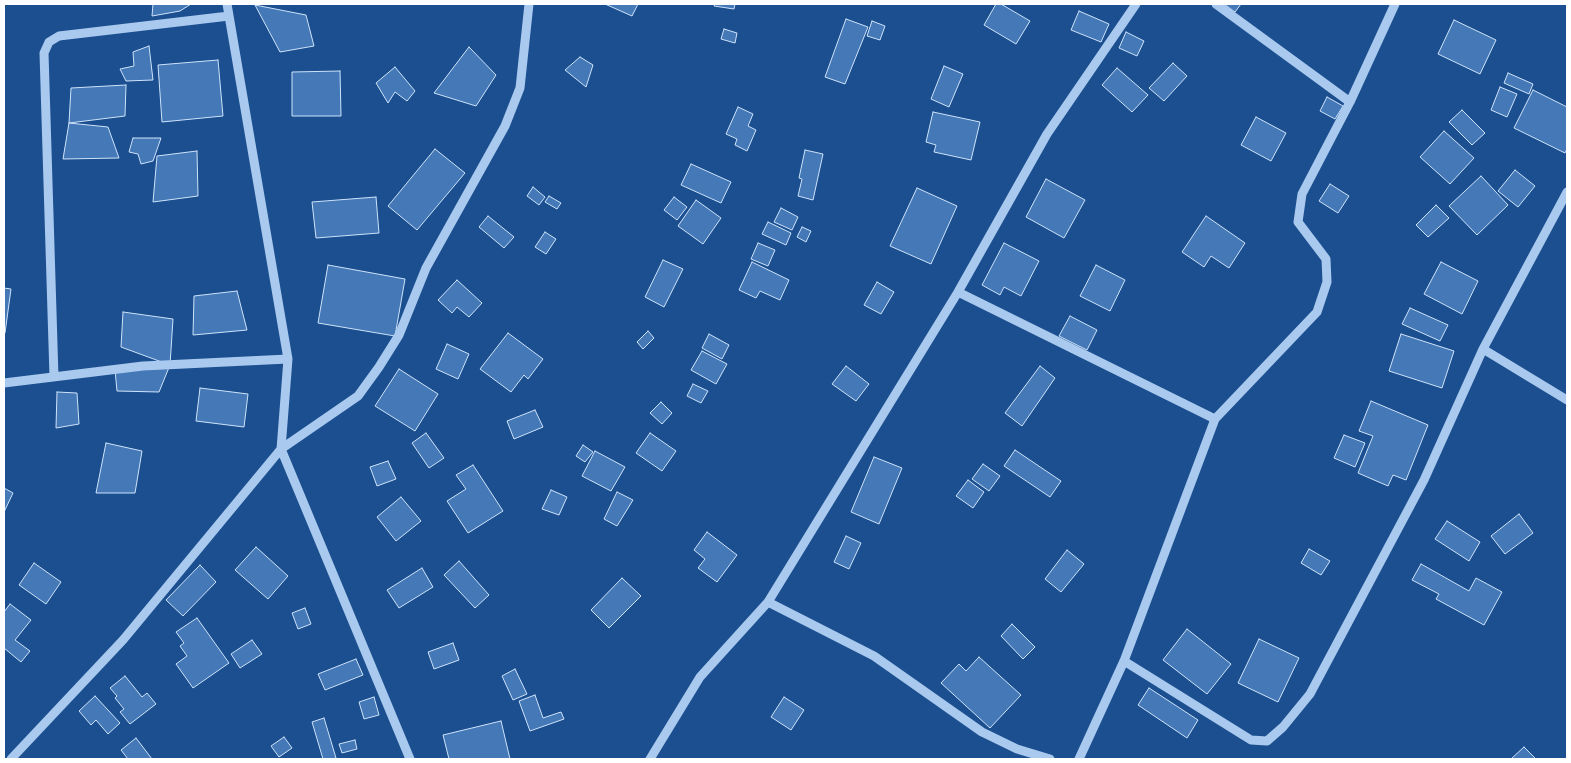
<!DOCTYPE html>
<html>
<head>
<meta charset="utf-8">
<style>
	body { margin:0 }
	#map { position:relative; width:1571px; height:763px; overflow:hidden; background:#1b4f8f; font-family:"Exo 2",sans-serif }
	canvas { display:block }
	.frame { position:absolute; inset:0; border:5px solid #fff; pointer-events:none }
</style>
</head>
<body>
<div id="map">
<canvas width="1571" height="763"></canvas>
<div class="frame"></div>
</div>
<script>
const c = document.querySelector('canvas').getContext('2d');
c.lineJoin = 'round';
function paint(path, color) { c.fillStyle = color; c.fill(path, 'evenodd'); }
const shape = rows => new Path2D(rows.map(r => 'M' + r).join(''));
function strokePath(path, color, width, dash) { c.strokeStyle = color; c.lineWidth = width; c.lineCap = dash ? 'butt' : 'round'; c.setLineDash(dash || []); c.stroke(path); }
const building = shape([
	[153,4,191,4,180,11,152,16,153,4],
	[605,4,638,4,632,16,605,4],
	[715,4,735,4,734,9,714,6,715,4],
	[996,4,1001,4,1030,21,1016,44,984,25,996,4],
	[1224,4,1241,4,1235,12,1224,4],
	[255,5,306,15,314,46,280,52,255,5],
	[1079,11,1109,24,1101,42,1071,30,1079,11],
	[846,19,868,27,845,84,825,77,846,19],
	[1454,20,1496,40,1480,74,1438,54,1454,20],
	[872,21,885,26,880,40,867,36,872,21],
	[724,29,737,33,735,43,721,39,724,29],
	[1126,32,1144,41,1137,56,1119,48,1126,32],
	[149,46,153,80,126,81,120,69,134,66,133,52,149,46],
	[469,47,496,75,476,106,434,93,469,47],
	[580,57,593,65,586,87,565,70,580,57],
	[218,60,223,116,162,122,158,65,218,60],
	[1173,63,1187,76,1164,101,1149,88,1173,63],
	[944,66,963,74,949,107,931,99,944,66],
	[395,67,415,91,407,101,395,92,388,103,376,83,395,67],
	[1117,68,1148,95,1132,112,1102,85,1117,68],
	[340,71,341,116,292,116,292,72,340,71],
	[1508,73,1533,84,1529,94,1504,83,1508,73],
	[126,85,125,116,69,123,71,88,126,85],
	[1500,87,1517,94,1507,117,1491,110,1500,87],
	[1533,90,1567,107,1567,149,1565,153,1514,128,1533,90],
	[1327,97,1343,106,1335,119,1320,111,1327,97],
	[738,107,753,114,748,126,756,130,747,151,735,145,737,139,726,134,738,107],
	[1462,110,1485,133,1472,145,1449,122,1462,110],
	[933,112,980,122,971,160,934,152,936,145,926,142,933,112],
	[1256,117,1286,133,1271,161,1241,145,1256,117],
	[69,123,108,127,119,158,63,159,69,123],
	[1444,131,1474,158,1450,184,1420,157,1444,131],
	[133,138,161,138,153,161,141,164,138,154,129,152,133,138],
	[435,149,465,173,417,230,388,206,435,149],
	[805,150,823,154,813,200,798,196,802,179,799,178,805,150],
	[197,151,198,196,153,202,157,156,197,151],
	[691,164,731,182,721,203,681,185,691,164],
	[1515,170,1535,186,1518,207,1498,191,1515,170],
	[1481,176,1508,205,1477,235,1449,206,1481,176],
	[1046,179,1085,200,1064,238,1026,217,1046,179],
	[1330,184,1349,196,1338,213,1319,201,1330,184],
	[533,187,545,197,539,205,527,196,533,187],
	[917,188,957,206,931,264,890,246,917,188],
	[549,196,561,203,557,209,545,202,549,196],
	[376,197,379,233,316,238,312,202,376,197],
	[674,197,687,207,677,220,664,210,674,197],
	[696,200,721,218,703,244,678,226,696,200],
	[1436,205,1449,218,1428,237,1416,225,1436,205],
	[781,208,798,217,792,230,774,222,781,208],
	[488,216,514,237,504,248,479,227,488,216],
	[1206,216,1245,243,1229,268,1211,256,1204,267,1182,252,1206,216],
	[768,222,791,233,786,245,762,234,768,222],
	[802,227,811,231,806,242,797,237,802,227],
	[545,232,556,239,546,254,535,247,545,232],
	[758,243,775,250,768,266,751,259,758,243],
	[1004,243,1039,261,1021,296,1004,287,1000,295,982,285,1004,243],
	[663,260,683,269,664,307,645,297,663,260],
	[752,262,789,280,780,300,760,291,756,298,739,290,752,262],
	[1441,262,1478,281,1462,314,1424,294,1441,262],
	[328,265,405,279,395,336,318,323,328,265],
	[1096,265,1125,280,1110,311,1080,296,1096,265],
	[457,280,482,303,469,317,457,307,452,313,438,300,457,280],
	[877,282,894,292,881,314,864,305,877,282],
	[4,288,11,289,5,333,4,333,4,288],
	[237,291,247,330,193,335,194,296,237,291],
	[1410,308,1448,325,1440,341,1402,324,1410,308],
	[123,312,173,319,170,365,121,347,123,312],
	[1070,316,1097,330,1087,350,1059,336,1070,316],
	[648,331,654,338,643,349,637,342,648,331],
	[508,333,543,359,528,379,524,375,511,392,480,369,508,333],
	[709,334,729,345,722,359,702,348,709,334],
	[1401,334,1454,351,1442,388,1389,371,1401,334],
	[447,344,469,354,458,379,436,369,447,344],
	[702,351,727,364,716,384,691,370,702,351],
	[170,365,159,392,117,391,115,370,170,365],
	[846,366,869,384,856,401,832,384,846,366],
	[1040,366,1055,378,1022,426,1005,413,1040,366],
	[399,369,438,394,415,431,375,406,399,369],
	[693,384,708,391,701,403,687,396,693,384],
	[200,388,248,394,244,427,196,421,200,388],
	[57,392,77,393,79,424,56,428,57,392],
	[1371,401,1428,425,1406,480,1393,475,1388,486,1358,473,1373,436,1359,431,1371,401],
	[661,402,672,413,662,424,650,413,661,402],
	[535,410,543,427,514,439,507,421,535,410],
	[426,433,444,458,429,468,412,443,426,433],
	[650,433,676,451,662,471,636,453,650,433],
	[1344,435,1365,443,1355,467,1334,458,1344,435],
	[106,443,142,451,135,493,96,493,106,443],
	[583,445,593,452,585,462,576,456,583,445],
	[1015,450,1061,481,1050,497,1004,466,1015,450],
	[595,451,625,467,611,491,582,476,595,451],
	[874,457,902,468,879,524,851,512,874,457],
	[388,461,396,479,377,486,370,467,388,461],
	[983,464,1000,476,989,491,972,479,983,464],
	[473,465,503,511,468,533,447,501,466,489,456,475,473,465],
	[968,480,984,492,973,508,956,496,968,480],
	[4,488,13,493,4,512,4,488],
	[551,490,567,497,559,515,542,509,551,490],
	[617,492,633,500,617,526,604,519,617,492],
	[401,497,421,521,396,541,377,517,401,497],
	[1519,514,1533,533,1505,554,1491,536,1519,514],
	[1447,521,1480,542,1469,561,1435,539,1447,521],
	[707,532,737,555,717,582,698,568,705,559,694,550,707,532],
	[846,536,861,543,849,569,834,562,846,536],
	[256,547,288,576,268,599,235,570,256,547],
	[1309,549,1330,561,1321,575,1301,563,1309,549],
	[1067,550,1084,564,1061,592,1045,579,1067,550],
	[459,561,489,595,475,608,444,575,459,561],
	[34,563,61,582,46,604,19,585,34,563],
	[1421,564,1469,591,1476,578,1502,592,1484,625,1436,599,1439,594,1412,580,1421,564],
	[200,565,216,582,183,616,166,600,200,565],
	[422,568,433,587,399,608,387,590,422,568],
	[622,578,641,596,609,628,591,610,622,578],
	[10,604,31,620,15,640,30,651,21,662,4,648,4,612,10,604],
	[305,608,311,624,298,629,292,613,305,608],
	[197,618,229,663,193,688,176,664,187,656,180,646,184,643,176,632,197,618],
	[1012,624,1035,647,1023,659,1001,636,1012,624],
	[1187,629,1231,664,1207,694,1163,660,1187,629],
	[1259,639,1299,658,1278,702,1238,683,1259,639],
	[252,640,262,654,240,668,231,654,252,640],
	[453,643,459,660,434,669,428,652,453,643],
	[979,657,1021,695,990,728,941,683,959,664,966,671,979,657],
	[356,659,363,675,325,690,318,674,356,659],
	[515,669,527,694,513,700,502,676,515,669],
	[125,676,142,697,147,693,156,704,130,724,120,712,124,709,115,698,117,696,110,688,125,676],
	[1149,688,1198,720,1187,738,1138,705,1149,688],
	[535,695,543,718,561,712,564,719,530,731,519,701,535,695],
	[95,696,120,723,108,734,96,720,91,725,79,711,95,696],
	[374,697,379,715,364,719,359,702,374,697],
	[784,697,804,710,791,730,771,717,784,697],
	[324,718,336,758,332,759,323,759,312,722,324,718],
	[501,721,510,759,449,759,443,735,501,721],
	[284,737,292,748,279,757,271,746,284,737],
	[136,738,152,759,128,759,121,750,136,738],
	[355,740,357,749,342,753,339,744,355,740],
	[1524,747,1536,759,1511,759,1524,747]
]);
const minor = shape([
	[227,4,288,359,281,449,410,759],
	[1216,4,1350,102],
	[958,292,1215,419],
	[1483,349,1567,400],
	[54,377,44,53,49,42,59,36,229,16],
	[4,383,143,366,288,359],
	[768,602,874,656,982,732,1017,749,1050,759],
	[1124,661,1251,740,1267,741,1283,727,1310,694,1424,480,1483,349,1567,192],
	[11,759,123,640,281,449,358,396,379,367,399,335,426,268,505,126,520,88,529,4],
	[650,759,700,677,768,602,958,292,1047,134,1136,4],
	[1079,759,1124,661,1215,419,1317,312,1327,282,1326,259,1298,222,1302,194,1350,102,1395,4]
]);
paint(building, '#4478b7');
strokePath(building, '#cfe3fa', 1);
strokePath(minor, '#a9c9ee', 9);
</script>
</body>
</html>
